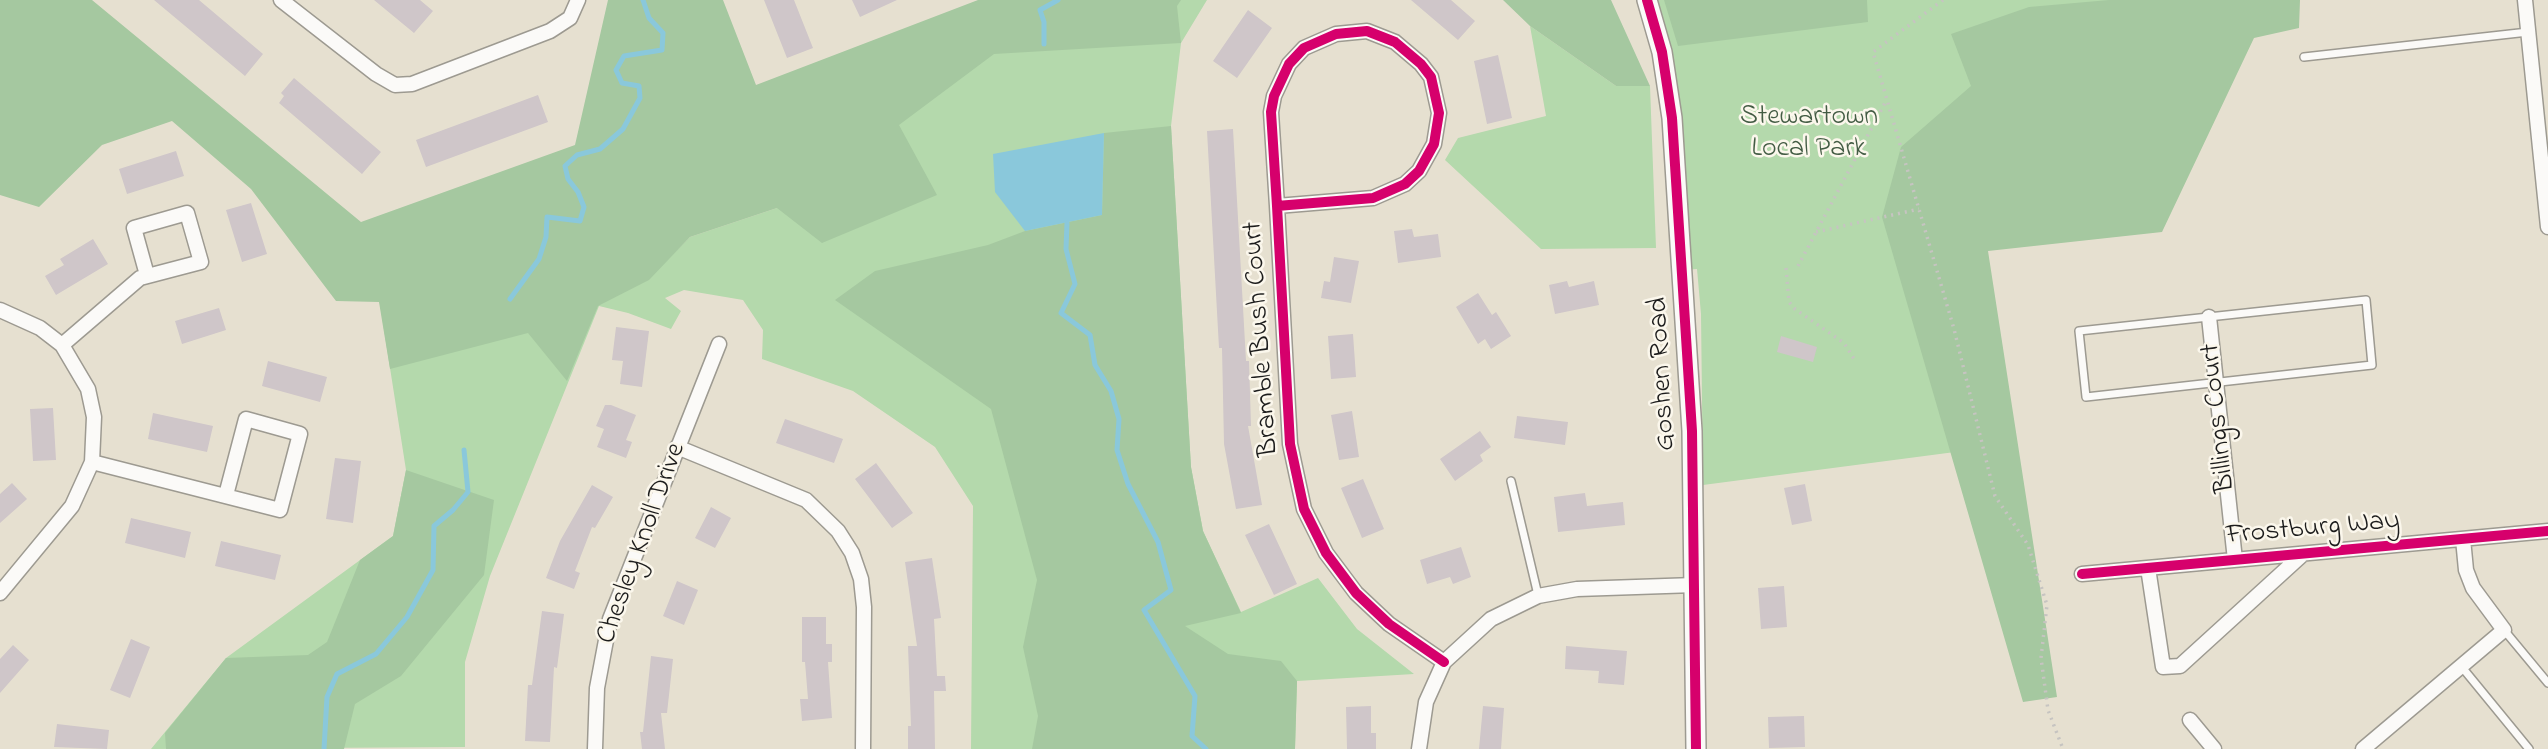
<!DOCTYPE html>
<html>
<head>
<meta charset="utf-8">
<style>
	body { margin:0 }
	canvas { display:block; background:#e6e0d0 }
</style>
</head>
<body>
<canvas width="2548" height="749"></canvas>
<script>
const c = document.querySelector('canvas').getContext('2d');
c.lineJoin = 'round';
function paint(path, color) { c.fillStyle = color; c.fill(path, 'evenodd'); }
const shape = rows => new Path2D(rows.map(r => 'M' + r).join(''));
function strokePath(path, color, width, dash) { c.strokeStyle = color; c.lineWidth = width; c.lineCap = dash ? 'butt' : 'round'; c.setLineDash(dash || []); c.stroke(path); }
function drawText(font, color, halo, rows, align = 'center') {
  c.font = font + ' "Indie Flower",sans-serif'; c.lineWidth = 5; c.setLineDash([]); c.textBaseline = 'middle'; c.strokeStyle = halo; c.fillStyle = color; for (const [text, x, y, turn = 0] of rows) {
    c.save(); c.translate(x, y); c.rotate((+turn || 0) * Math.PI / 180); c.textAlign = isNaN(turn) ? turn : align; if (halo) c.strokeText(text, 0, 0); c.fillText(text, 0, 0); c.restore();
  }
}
const green = shape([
	[0,0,369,230,990,0,1207,0,1181,43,1171,126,1191,467,1203,531,1241,612,1318,578,1357,629,1414,674,1297,681,1295,749,971,749,973,506,935,447,853,391,762,359,763,330,743,300,684,290,665,298,681,311,671,329,628,313,599,306,490,576,465,662,465,747,151,749,226,658,393,536,406,470,372,253],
	[827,80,777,208,690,237,645,282],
	[1648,0,2232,0,1897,235,1955,452,1703,485,1701,314,1697,269,1684,270],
	[1530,26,1616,86,1650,86,1656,248,1541,249,1445,160,1458,138,1546,116]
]);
const forest = shape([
	[0,0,92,0,361,222,575,145,608,0,723,0,756,85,978,0,1181,0,1177,6,1181,43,994,54,899,125,937,195,822,243,777,208,690,237,649,280,598,306,567,381,528,333,390,369,379,302,336,301,251,189,172,121,102,145,39,207,0,195],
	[1503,0,1611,0,1650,86,1616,86,1530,26],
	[1664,0,1867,0,1868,22,1678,46],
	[2109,0,2300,0,2299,28,2254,38,2162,232,1988,251,2057,697,2023,702,1882,217,1901,147,1971,86,1951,34,2029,7],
	[1171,126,1191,467,1203,531,1241,613,1185,626,1228,654,1281,661,1297,681,1295,749,1032,749,1038,716,1023,647,1037,580,991,409,835,300,875,271,988,245,1025,231,1102,215,1104,133],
	[406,470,494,500,484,575,401,676,355,704,344,749,166,749,165,733,226,658,308,655,327,642,360,560,393,536]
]);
const water = shape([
	[1104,133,1102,215,1025,231,995,192,993,154]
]);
const stream = shape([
	[1044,44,1044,22,1040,10,1058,0],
	[1067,223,1066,249,1075,284,1061,313,1090,335,1095,365,1111,391,1119,419,1117,450,1128,484,1158,542,1171,590,1144,610,1195,696,1192,736,1206,749],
	[510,299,539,259,546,237,547,217,580,221,584,207,578,192,568,179,565,166,577,155,600,149,623,129,640,98,639,86,622,83,616,70,624,56,662,50,663,33,649,18,643,0],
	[324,749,327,697,337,674,376,654,407,617,433,570,434,526,453,510,468,492,464,450]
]);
const building = shape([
	[154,0,199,0,263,54,245,76],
	[374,0,420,0,433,11,414,33],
	[764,0,794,0,813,48,787,58],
	[852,0,897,0,860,17],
	[1411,0,1451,0,1475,21,1458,40],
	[1248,10,1272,28,1237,78,1213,61],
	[1498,55,1512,118,1487,124,1474,61],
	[294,78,381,152,362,174,279,103,284,96,281,93],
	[538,95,548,122,426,167,416,140],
	[1233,129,1246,361,1249,361,1251,426,1248,426,1262,505,1236,509,1224,444,1222,348,1219,348,1207,131],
	[176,151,184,176,127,194,119,169],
	[251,203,267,254,242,262,226,210],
	[1412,229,1414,237,1438,234,1441,257,1398,263,1394,231],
	[93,239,108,264,56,295,45,276,64,265,60,259],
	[1334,257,1359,261,1351,303,1321,298,1324,281,1330,282],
	[1567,281,1569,287,1594,281,1599,305,1555,314,1549,285],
	[1478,293,1492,315,1496,312,1511,336,1491,349,1485,339,1478,344,1456,307],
	[219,308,226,330,182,344,175,321],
	[616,327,649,331,642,387,620,384,623,361,612,360],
	[1353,334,1356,377,1331,379,1328,336],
	[1781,336,1817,347,1813,362,1777,352],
	[268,361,327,377,320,402,262,386],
	[605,405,611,405,636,415,626,440,632,442,626,458,597,447,604,429,596,426],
	[53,408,56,460,33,461,30,409],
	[1352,411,1359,457,1339,460,1331,415],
	[153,413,213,426,207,452,148,439],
	[1517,416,1568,422,1565,445,1514,438],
	[785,419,843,439,834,463,776,443],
	[1480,431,1491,447,1480,455,1483,461,1455,481,1440,459],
	[335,458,361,461,353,523,326,519],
	[876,463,913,513,892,528,855,479],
	[1363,479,1384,529,1362,538,1341,488],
	[12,483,27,499,0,523,0,494],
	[1805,484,1812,521,1792,525,1784,488],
	[592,485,613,497,595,528,592,527,575,571,580,573,574,589,546,578,560,541],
	[1585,493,1587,506,1623,502,1625,525,1558,532,1554,497],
	[711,507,731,518,715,548,695,538],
	[131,518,191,532,185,558,125,543],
	[1269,524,1297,584,1274,595,1245,535],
	[221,541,281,555,275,580,215,566],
	[1461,547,1471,577,1453,584,1450,577,1427,584,1420,560],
	[932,558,941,618,934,619,937,676,945,676,946,691,934,691,935,749,908,749,908,726,911,726,908,646,917,646,905,562],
	[677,581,698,590,684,625,663,616],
	[1784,586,1787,627,1761,629,1758,588],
	[542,611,564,614,557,668,554,667,550,742,525,741,528,685,532,685],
	[802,617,826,617,826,644,832,644,832,662,828,662,832,718,802,721,800,699,808,699,805,662,802,662],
	[131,639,150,647,130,698,110,690],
	[13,645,29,660,0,693,0,659],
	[1566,646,1627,651,1624,685,1598,683,1599,671,1565,669],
	[651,656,673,659,667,713,661,713,665,749,642,749,640,732,643,732],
	[1371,706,1371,733,1376,733,1376,749,1347,749,1346,707],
	[1483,706,1504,708,1501,749,1479,749],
	[1804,716,1805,747,1769,748,1768,717],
	[57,724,109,730,107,749,54,747]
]);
const path = shape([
	[1943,0,1873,52,1954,329,1995,496,2028,545,2047,605,2041,658,2048,710,2063,749],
	[1816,232,1919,209],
	[1798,266,1886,101],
	[1786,268,1789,302,1795,309,1844,343,1856,362]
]);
const service = shape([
	[2304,57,2528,32],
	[2366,300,2372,365,2086,397,2079,331,2366,300],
	[1511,481,1538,595],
	[2504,630,2548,683],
	[2461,666,2529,749]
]);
const minor = shape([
	[281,0,376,74,395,85,412,84,550,31,570,18,578,0],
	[2525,0,2548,227],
	[1367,31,1395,42,1421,64,1431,77,1439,113,1434,144,1419,171,1405,184,1373,198,1277,206,1271,112,1274,96,1289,64,1304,48,1336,34,1367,31],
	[1277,206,1290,444,1304,509,1326,553,1356,593,1389,624,1444,662],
	[0,310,40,328,62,345,88,389,94,417,92,462,72,506,0,593],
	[2209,317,2235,560],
	[62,345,140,278,201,262,187,213,134,228,147,275],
	[677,447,806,500,838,531,852,553,861,579,864,607,863,749],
	[92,462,280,510,300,434,246,419,226,495],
	[2148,568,2163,667,2180,666,2303,554],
	[2082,574,2548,531],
	[2190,720,2214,749],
	[595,749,597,688,610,619,719,344],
	[1419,749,1426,702,1444,662,1491,619,1538,596,1577,589,1695,585],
	[2363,749,2504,630,2473,588,2466,570,2463,539]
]);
const tertiary = shape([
	[1647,0,1662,52,1672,118,1692,431,1696,749]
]);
const cycleway = shape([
	[1647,0,1662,52,1672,118,1692,431,1696,749],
	[1367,31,1395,42,1421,64,1431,77,1439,113,1434,144,1419,171,1405,184,1373,198,1277,206,1271,112,1274,96,1289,64,1304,48,1336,34,1367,31],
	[1277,206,1290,444,1304,509,1326,553,1356,593,1389,624,1444,662],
	[2082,574,2548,531]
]);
const parkNames = [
	["Stewartown",1809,118],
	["Local Park",1809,150]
];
const streetNames = [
	["Bramble Bush Court",1263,339,-94],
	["Goshen Road",1664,374,-93],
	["Billings Court",2220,418,-96],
	["Frostburg Way",2313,530,-5],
	["Chesley Knoll Drive",643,544,-70]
];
paint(green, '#b4d9ac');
paint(forest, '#a5c8a0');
paint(water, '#8ac8db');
strokePath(stream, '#8ac8db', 5);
paint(building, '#cfc6c9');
strokePath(service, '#9d9a91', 10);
strokePath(minor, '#9d9a91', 17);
strokePath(tertiary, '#9d9a91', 22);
strokePath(path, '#c6c4c1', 3.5, [2, 5]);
strokePath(service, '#fbfaf8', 7);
strokePath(minor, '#fbfaf8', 14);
strokePath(tertiary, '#fbfaf8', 19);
strokePath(cycleway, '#d6006c', 10);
drawText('28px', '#435c44', '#fbf7ec', parkNames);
drawText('28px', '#1c1c1c', '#fbf7ec', streetNames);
</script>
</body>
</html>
